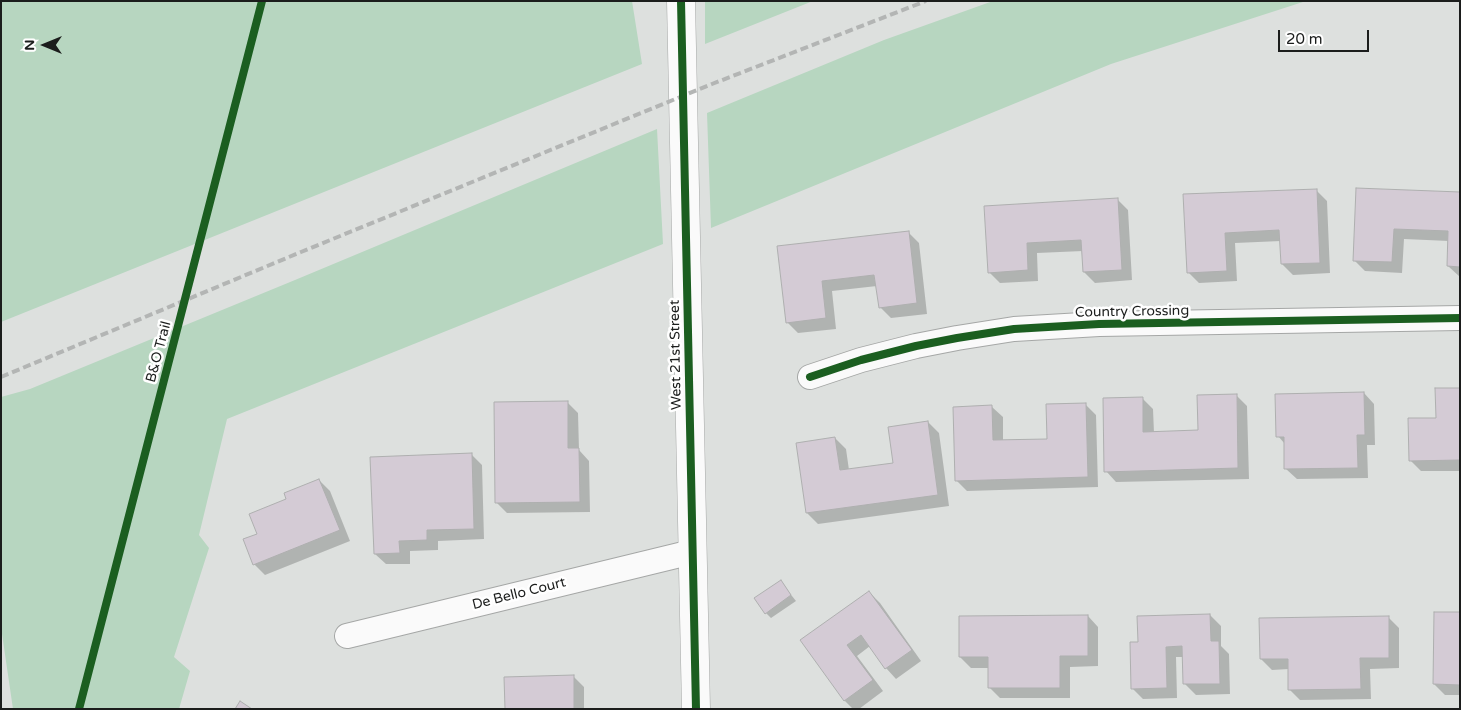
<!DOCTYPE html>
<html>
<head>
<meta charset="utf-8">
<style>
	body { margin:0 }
	#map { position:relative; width:1461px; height:710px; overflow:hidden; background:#dde0de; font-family:"Varela Round",sans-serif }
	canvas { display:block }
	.frame { position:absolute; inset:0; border:2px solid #1b1d1c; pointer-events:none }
	.north { position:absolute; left:20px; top:20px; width:50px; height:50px; -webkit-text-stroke:4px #fff; paint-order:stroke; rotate:270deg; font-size:14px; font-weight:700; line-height:20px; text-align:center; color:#1b1d1c }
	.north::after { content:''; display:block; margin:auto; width:18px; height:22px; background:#1b1d1c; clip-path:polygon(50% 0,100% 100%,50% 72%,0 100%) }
	.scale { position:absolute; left:1278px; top:30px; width:91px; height:22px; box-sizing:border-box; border:2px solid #1b1d1c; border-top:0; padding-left:6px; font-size:15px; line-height:18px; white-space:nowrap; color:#1b1d1c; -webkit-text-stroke:4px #fff; paint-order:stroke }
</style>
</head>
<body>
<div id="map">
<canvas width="1461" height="710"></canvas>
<div class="frame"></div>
<div class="north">N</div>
<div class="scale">20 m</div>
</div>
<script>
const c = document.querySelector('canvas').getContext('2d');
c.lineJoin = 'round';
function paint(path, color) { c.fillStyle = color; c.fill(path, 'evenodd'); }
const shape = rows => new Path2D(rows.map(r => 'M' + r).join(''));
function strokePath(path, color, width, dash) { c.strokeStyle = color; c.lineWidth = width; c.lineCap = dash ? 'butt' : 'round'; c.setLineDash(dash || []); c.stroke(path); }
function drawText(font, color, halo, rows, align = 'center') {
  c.font = font + ' "Varela Round",sans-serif'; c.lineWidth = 5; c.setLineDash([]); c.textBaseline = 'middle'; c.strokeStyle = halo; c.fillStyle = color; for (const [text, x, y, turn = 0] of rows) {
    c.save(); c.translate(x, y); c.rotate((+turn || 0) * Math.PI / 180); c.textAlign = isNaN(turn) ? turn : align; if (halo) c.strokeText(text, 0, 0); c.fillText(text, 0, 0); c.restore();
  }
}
const green = shape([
	[1,1,632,1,642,64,1,322],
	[705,1,813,1,705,44],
	[993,1,1306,1,1111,64,711,228,707,113,884,40],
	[657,129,663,244,227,419,199,535,209,548,174,657,190,671,179,709,13,709,1,627,1,397,30,389,295,280]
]);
const shadow = shape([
	[1357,189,1460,193,1460,277,1448,266,1449,241,1404,239,1402,273,1365,271,1354,260],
	[1316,190,1327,201,1330,273,1293,275,1282,264,1281,241,1235,243,1237,281,1199,283,1188,272,1184,196],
	[1117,199,1128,210,1132,280,1095,283,1084,272,1083,251,1037,253,1038,281,1000,283,989,272,985,207],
	[908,232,919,243,927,314,891,318,880,307,877,286,832,291,836,329,798,333,787,322,778,247],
	[1460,389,1460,471,1421,471,1410,460,1437,419],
	[1364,393,1374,404,1375,445,1367,445,1368,478,1297,479,1286,469,1285,444,1278,436],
	[1236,395,1247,406,1249,479,1116,482,1106,471,1142,398,1153,409,1154,433,1199,432],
	[567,402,578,413,579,450,589,461,590,512,507,513,496,502],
	[1085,404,1096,415,1098,487,967,491,956,480,992,407,1003,417,1003,441,1048,440],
	[928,422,939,433,949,506,818,524,807,513,835,438,846,449,849,470,895,464],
	[471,454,482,465,484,539,438,541,438,550,410,551,410,564,386,564,375,554],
	[319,480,330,491,350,541,265,575,254,564,259,534,288,500],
	[780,581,796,601,771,618,766,613],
	[869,592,880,603,921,661,896,679,886,668,870,646,857,656,883,691,859,709,853,709,844,700,802,640],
	[1460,613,1460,695,1445,695,1434,684],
	[1210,615,1221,626,1221,646,1229,654,1230,694,1196,695,1185,684,1184,657,1176,657,1177,698,1143,699,1132,688,1139,643],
	[1088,616,1098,627,1098,666,1070,667,1070,698,1000,698,989,687,989,668,971,668,960,657],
	[1388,617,1399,628,1399,668,1370,669,1371,699,1300,700,1289,689,1289,669,1272,670,1261,659],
	[573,676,584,687,584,709,506,709]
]);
const building = shape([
	[1356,188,1460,192,1460,267,1447,266,1448,231,1394,229,1392,262,1353,261,1356,188],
	[1317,189,1320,263,1281,264,1279,230,1225,233,1227,271,1187,273,1183,194,1317,189],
	[1118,198,1122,270,1083,272,1081,240,1027,243,1028,270,988,273,984,206,1118,198],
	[909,231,917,303,879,308,874,275,822,281,826,318,786,323,777,246,909,231],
	[1435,388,1460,388,1460,460,1409,461,1408,418,1436,418,1435,388],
	[1364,392,1365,435,1357,435,1358,468,1284,469,1284,437,1276,437,1275,394,1364,392],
	[1237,394,1238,468,1104,472,1103,398,1143,397,1143,432,1198,430,1197,395,1237,394],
	[568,401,568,448,579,448,580,502,495,503,494,402,568,401],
	[1086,403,1088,477,955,481,953,407,992,405,993,440,1047,439,1046,404,1086,403],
	[928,421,938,495,806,513,796,443,835,437,840,470,893,463,888,427,928,421],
	[472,453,474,529,427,530,427,540,399,541,400,553,374,554,370,457,472,453],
	[319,479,340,530,253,565,243,539,257,534,249,514,286,499,284,493,319,479],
	[781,580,791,595,765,614,754,598,781,580],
	[869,591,912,650,885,669,861,635,847,645,873,680,844,701,800,640,869,591],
	[1434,612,1460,612,1460,685,1433,684,1434,612],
	[1210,614,1211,641,1219,641,1220,684,1183,684,1182,646,1166,647,1167,688,1131,689,1130,642,1138,642,1137,616,1210,614],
	[1088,615,1088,656,1060,656,1060,688,988,688,988,657,959,657,959,616,1088,615],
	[1389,616,1389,658,1360,658,1361,689,1288,690,1288,659,1260,659,1259,618,1389,616],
	[574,675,574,709,505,709,504,677,574,675],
	[240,701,252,709,235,709,240,701]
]);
const street = shape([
	[810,377,861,360,916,346,957,338,1014,329,1099,324,1460,318],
	[347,636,692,552]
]);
const secondary = shape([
	[681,1,696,709]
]);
const rail = shape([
	[1,377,301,252,712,84,926,1]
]);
const cycleway = shape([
	[681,1,696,709],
	[810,377,861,360,916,346,957,338,1014,329,1099,324,1460,318],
	[79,709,262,1]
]);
const streetNames = [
	["Country Crossing",1132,312,-1],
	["B&O Trail",159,352,-75],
	["West 21st Street",676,355,-91],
	["De Bello Court",519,594,-14]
];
paint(green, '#b7d6c0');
paint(shadow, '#0003');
paint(building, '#d4cbd5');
strokePath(building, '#aeafaf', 1);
strokePath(street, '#a5a7a6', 26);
strokePath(secondary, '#a5a7a6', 29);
strokePath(street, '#fafafa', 24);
strokePath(secondary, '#fafafa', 28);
strokePath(rail, '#b3b5b4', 4, [8, 4]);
strokePath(cycleway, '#1b5e20', 8);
drawText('14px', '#1b1d1c', '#fff', streetNames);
</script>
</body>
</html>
